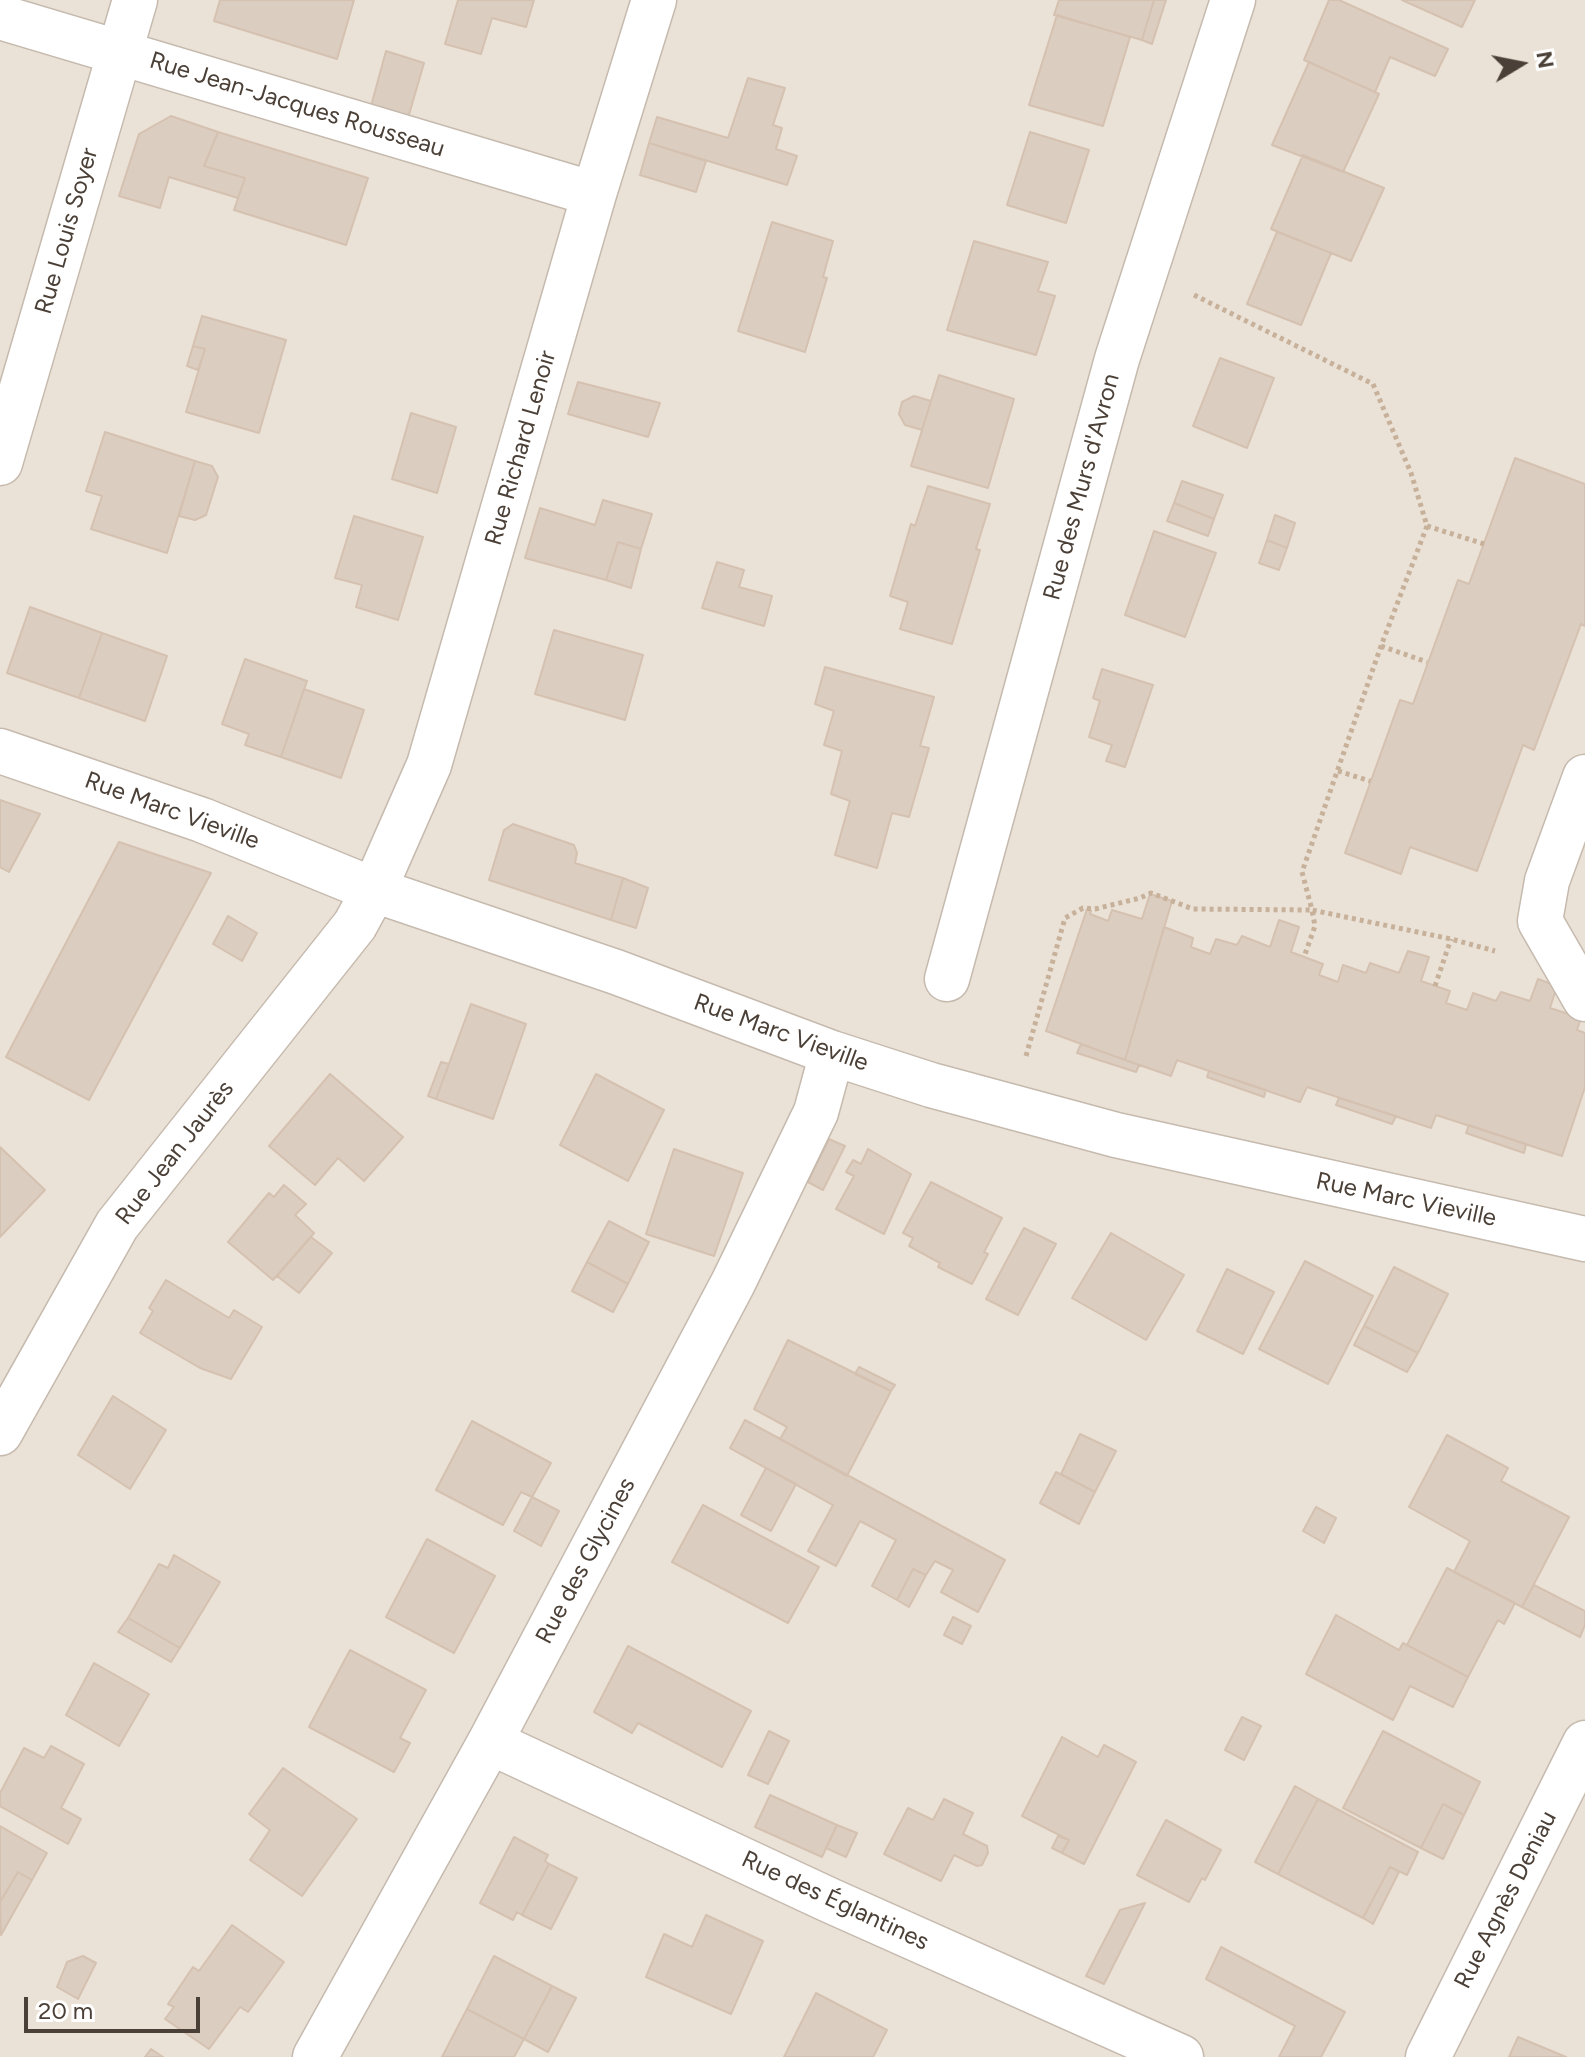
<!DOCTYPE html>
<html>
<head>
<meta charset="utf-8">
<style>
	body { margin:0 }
	#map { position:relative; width:1585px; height:2057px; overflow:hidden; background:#f6f1ea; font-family:Figtree,sans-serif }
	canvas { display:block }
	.north { position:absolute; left:1481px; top:24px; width:80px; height:80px; -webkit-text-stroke:6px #fff; paint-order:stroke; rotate:80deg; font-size:22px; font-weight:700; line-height:32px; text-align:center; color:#4b4037 }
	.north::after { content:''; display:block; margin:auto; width:28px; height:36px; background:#4b4037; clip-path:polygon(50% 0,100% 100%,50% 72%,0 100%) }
	.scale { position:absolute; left:24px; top:1997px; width:176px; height:36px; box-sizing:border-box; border:4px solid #4b4037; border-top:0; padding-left:10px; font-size:24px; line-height:28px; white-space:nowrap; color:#4b4037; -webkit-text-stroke:6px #fff; paint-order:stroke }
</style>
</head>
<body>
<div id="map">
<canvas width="1585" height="2057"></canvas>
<div class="north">N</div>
<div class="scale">20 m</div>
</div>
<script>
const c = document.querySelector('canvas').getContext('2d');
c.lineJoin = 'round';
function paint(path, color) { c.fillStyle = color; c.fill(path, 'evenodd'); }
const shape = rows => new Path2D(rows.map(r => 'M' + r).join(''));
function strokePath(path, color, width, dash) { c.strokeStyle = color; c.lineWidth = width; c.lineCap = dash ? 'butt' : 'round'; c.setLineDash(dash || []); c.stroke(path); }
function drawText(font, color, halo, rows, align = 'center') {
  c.font = font + ' Figtree,sans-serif'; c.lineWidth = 8; c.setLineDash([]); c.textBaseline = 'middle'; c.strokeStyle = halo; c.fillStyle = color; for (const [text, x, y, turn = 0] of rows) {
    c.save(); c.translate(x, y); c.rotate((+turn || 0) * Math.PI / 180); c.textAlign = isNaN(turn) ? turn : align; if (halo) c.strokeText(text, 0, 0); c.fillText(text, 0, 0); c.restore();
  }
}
const residential = shape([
	[0,0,1585,0,1585,2057,0,2057]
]);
const building = shape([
	[220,0,354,0,337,59,214,21,220,0],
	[458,0,534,0,526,27,492,18,481,54,445,44,458,0],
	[1059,0,1154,0,1142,40,1054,15,1059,0],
	[1154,0,1166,0,1152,44,1142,40,1154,0],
	[1329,0,1339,0,1448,49,1435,76,1390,57,1375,92,1304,60,1329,0],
	[1402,0,1475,0,1462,27,1402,0],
	[1057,15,1130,37,1103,126,1029,105,1057,15],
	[386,51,424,63,408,118,371,106,386,51],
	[1309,62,1379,94,1343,172,1272,145,1309,62],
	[748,78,785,88,773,125,782,128,776,149,797,156,787,185,649,143,657,117,728,138,748,78],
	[171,116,218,132,204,166,245,178,238,198,169,177,160,208,119,196,139,134,171,116],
	[218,132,368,178,346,245,234,210,245,178,204,166,218,132],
	[1030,132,1089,150,1066,223,1007,205,1030,132],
	[649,143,706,161,696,192,640,175,649,143],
	[1303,155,1384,188,1351,261,1271,229,1303,155],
	[772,222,833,241,823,277,827,278,805,352,738,331,772,222],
	[1277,232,1331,253,1301,325,1247,304,1277,232],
	[974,241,1048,262,1038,291,1055,296,1036,355,947,330,974,241],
	[202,316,286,340,259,433,186,412,205,349,193,346,202,316],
	[193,346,205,349,198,370,187,366,193,346],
	[1220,358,1274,378,1247,448,1193,426,1220,358],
	[939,375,1014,399,988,488,911,466,939,375],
	[578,382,660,403,648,437,568,414,578,382],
	[914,396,931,401,922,430,905,425,899,414,902,402,914,396],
	[411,413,456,427,437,493,392,479,411,413],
	[105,432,195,461,167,553,91,529,102,496,86,491,105,432],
	[1515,458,1585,484,1585,626,1581,624,1534,750,1523,745,1477,871,1410,847,1401,874,1345,853,1400,700,1413,704,1458,580,1469,584,1515,458],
	[195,461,212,466,218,477,206,515,195,520,179,516,195,461],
	[1182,481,1223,495,1214,519,1174,503,1182,481],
	[928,486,990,504,976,549,980,550,952,644,900,629,908,602,890,596,911,524,915,526,928,486],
	[603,500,652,514,641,549,618,542,606,580,525,558,540,508,595,525,603,500],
	[1174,503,1214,519,1208,536,1167,521,1174,503],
	[1275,515,1295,523,1287,548,1267,540,1275,515],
	[354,516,423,537,398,620,356,607,362,585,335,578,354,516],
	[1154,531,1216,553,1185,637,1125,615,1154,531],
	[1267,540,1287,548,1279,570,1259,563,1267,540],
	[618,542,641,549,631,588,606,580,618,542],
	[717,562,744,570,739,587,772,596,764,626,702,608,717,562],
	[30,607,102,633,79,698,7,673,30,607],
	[554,630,643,655,625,720,535,694,554,630],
	[102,633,167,656,145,721,79,698,102,633],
	[245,659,307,681,281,757,245,745,249,734,222,724,245,659],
	[825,667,934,697,920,746,929,748,909,817,892,813,877,868,835,855,850,801,831,794,842,751,824,745,834,711,815,704,825,667],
	[1102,669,1153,685,1125,767,1106,761,1112,745,1089,737,1100,701,1093,698,1102,669],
	[304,689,364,710,341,778,281,757,304,689],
	[0,800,40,814,9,872,0,867,0,800],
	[513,824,574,845,577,853,575,863,623,878,611,920,489,880,504,830,513,824],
	[119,842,211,873,89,1100,6,1057,119,842],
	[623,878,648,888,636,928,611,920,623,878],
	[1150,894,1172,901,1125,1060,1046,1031,1087,909,1091,911,1090,914,1108,921,1112,910,1142,919,1150,894],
	[228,916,257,933,242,961,213,944,228,916],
	[1279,920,1299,927,1291,952,1323,964,1319,975,1338,982,1343,965,1366,973,1370,963,1399,973,1408,951,1429,957,1421,981,1450,991,1446,1003,1467,1010,1473,993,1496,1001,1501,992,1530,1001,1538,979,1557,986,1550,1008,1581,1018,1577,1030,1585,1033,1585,1087,1562,1156,1436,1115,1431,1128,1307,1087,1300,1102,1177,1060,1171,1076,1125,1060,1164,927,1193,938,1191,947,1210,954,1216,939,1237,945,1242,936,1270,947,1279,920],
	[471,1004,526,1024,493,1119,436,1099,471,1004],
	[1081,1044,1139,1065,1136,1072,1077,1053,1081,1044],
	[441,1062,449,1064,436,1099,428,1096,441,1062],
	[1209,1071,1266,1090,1264,1097,1207,1077,1209,1071],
	[330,1074,403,1137,364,1181,338,1158,315,1185,269,1146,330,1074],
	[596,1074,664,1110,628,1181,560,1145,596,1074],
	[1339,1098,1396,1116,1392,1124,1336,1105,1339,1098],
	[1469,1125,1526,1144,1524,1153,1466,1133,1469,1125],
	[829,1139,845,1146,823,1190,808,1182,829,1139],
	[0,1147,45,1190,0,1237,0,1147],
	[674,1149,743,1173,714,1256,646,1234,674,1149],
	[868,1149,911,1174,884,1234,836,1209,854,1176,846,1172,853,1160,861,1164,868,1149],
	[931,1182,1002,1218,984,1252,988,1254,972,1284,938,1267,940,1263,909,1246,913,1238,903,1233,931,1182],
	[284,1185,306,1204,295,1215,314,1233,273,1280,228,1242,269,1193,274,1197,284,1185],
	[609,1221,649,1242,628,1284,587,1262,609,1221],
	[1024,1228,1056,1244,1018,1315,986,1299,1024,1228],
	[1111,1233,1184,1275,1146,1340,1072,1298,1111,1233],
	[311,1237,332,1253,299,1293,277,1276,311,1237],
	[1305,1261,1373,1296,1328,1384,1259,1349,1305,1261],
	[587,1262,628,1284,613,1312,572,1291,587,1262],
	[1394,1267,1448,1294,1418,1353,1364,1326,1394,1267],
	[1227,1269,1274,1292,1243,1354,1197,1331,1227,1269],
	[166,1280,229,1318,234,1310,262,1327,231,1379,200,1368,140,1333,153,1311,149,1308,166,1280],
	[1364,1326,1418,1353,1407,1372,1354,1345,1364,1326],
	[788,1340,891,1391,847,1476,780,1439,787,1427,754,1409,788,1340],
	[859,1367,895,1385,891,1391,855,1374,859,1367],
	[113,1396,166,1430,130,1489,78,1455,113,1396],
	[745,1420,1005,1560,978,1612,941,1592,953,1570,935,1561,926,1575,913,1569,897,1600,872,1586,896,1540,860,1521,836,1566,808,1551,833,1505,730,1448,745,1420],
	[472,1421,551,1463,532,1497,521,1492,503,1525,436,1490,472,1421],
	[1080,1434,1116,1451,1095,1492,1061,1474,1080,1434],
	[1447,1435,1508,1468,1501,1481,1569,1517,1522,1607,1454,1572,1470,1541,1409,1507,1447,1435],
	[766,1468,796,1484,771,1531,741,1515,766,1468],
	[1056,1472,1095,1492,1079,1524,1040,1503,1056,1472],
	[532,1497,559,1511,541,1546,514,1531,532,1497],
	[703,1505,819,1567,788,1623,672,1562,703,1505],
	[1316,1507,1336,1518,1324,1543,1303,1531,1316,1507],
	[427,1539,495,1576,454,1653,386,1617,427,1539],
	[174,1555,220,1582,180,1648,128,1618,159,1564,168,1568,174,1555],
	[1447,1568,1515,1603,1504,1624,1498,1620,1468,1677,1407,1645,1447,1568],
	[913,1569,926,1575,909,1607,897,1600,913,1569],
	[1534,1585,1585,1611,1585,1625,1580,1637,1522,1607,1534,1585],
	[1336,1615,1399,1650,1403,1643,1468,1677,1453,1707,1410,1686,1393,1720,1306,1674,1336,1615],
	[953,1617,971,1626,962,1644,944,1635,953,1617],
	[128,1618,180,1648,171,1662,118,1632,128,1618],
	[628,1646,751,1711,722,1767,638,1723,632,1733,594,1712,628,1646],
	[350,1650,426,1690,400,1738,410,1743,394,1772,309,1727,350,1650],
	[94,1663,149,1694,119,1746,66,1715,94,1663],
	[1242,1717,1261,1726,1244,1760,1225,1750,1242,1717],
	[769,1731,789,1741,768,1784,748,1775,769,1731],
	[1383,1731,1480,1782,1464,1815,1443,1804,1421,1848,1343,1808,1383,1731],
	[1062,1737,1098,1757,1104,1745,1136,1762,1084,1864,1062,1853,1069,1840,1022,1816,1062,1737],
	[51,1746,84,1764,61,1808,81,1819,68,1844,0,1806,0,1793,24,1748,44,1758,51,1746],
	[283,1768,357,1819,302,1896,250,1860,270,1830,249,1814,283,1768],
	[1295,1786,1318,1799,1278,1874,1255,1862,1295,1786],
	[770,1795,837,1825,822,1857,755,1827,770,1795],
	[944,1799,973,1813,963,1834,987,1846,988,1853,982,1865,977,1866,954,1855,941,1881,884,1854,908,1808,933,1820,944,1799],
	[1318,1799,1418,1852,1407,1875,1390,1867,1363,1918,1278,1874,1318,1799],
	[1443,1804,1464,1815,1443,1859,1421,1848,1443,1804],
	[1166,1820,1221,1850,1205,1880,1202,1878,1189,1902,1137,1875,1166,1820],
	[837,1825,857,1833,846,1857,826,1848,837,1825],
	[0,1826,47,1853,32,1880,18,1872,0,1902,0,1826],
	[1058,1836,1069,1840,1062,1853,1052,1848,1058,1836],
	[514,1837,548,1855,545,1861,549,1864,522,1915,517,1912,513,1920,480,1903,514,1837],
	[549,1864,577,1878,551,1929,522,1915,549,1864],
	[1390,1867,1399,1872,1373,1924,1363,1918,1390,1867],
	[18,1872,32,1880,1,1935,0,1902,18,1872],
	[1145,1903,1104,1984,1086,1976,1120,1910,1145,1903],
	[706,1915,763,1941,731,2014,646,1977,664,1934,692,1947,706,1915],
	[232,1925,284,1962,248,2012,240,2007,209,2049,165,2019,174,2007,168,2004,193,1967,199,1971,232,1925],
	[1221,1947,1345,2012,1321,2057,1279,2057,1295,2026,1206,1979,1221,1947],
	[83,1956,96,1963,78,1999,57,1987,67,1962,83,1956],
	[494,1956,552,1986,524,2039,467,2009,494,1956],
	[552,1986,576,1998,548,2052,524,2039,552,1986],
	[816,1993,887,2030,873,2057,784,2057,816,1993],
	[467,2009,524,2039,514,2057,442,2057,467,2009],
	[1518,2037,1566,2057,1509,2057,1518,2037],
	[151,2049,163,2057,145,2057,151,2049]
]);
const path = shape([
	[1194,295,1373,384,1411,473,1427,526,1381,646,1302,872,1312,910,1451,939,1495,951],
	[1427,526,1484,544],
	[1381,646,1427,662],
	[1338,771,1370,781],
	[1435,986,1451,939],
	[1026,1056,1065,918,1083,908,1095,909,1140,898,1151,893,1193,909,1312,910,1315,926,1304,957]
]);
const minor = shape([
	[0,17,594,194],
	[0,463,135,0],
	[0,751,202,820,374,890,616,972,832,1053,931,1085,1116,1135,1585,1239],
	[1585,777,1547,881,1540,921,1585,999],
	[947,979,1117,359,1233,0],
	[0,1433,117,1225,355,925,374,890,429,765,594,194,654,0],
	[490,1742,829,1900,1181,2057],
	[315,2057,490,1742,733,1283,816,1112,832,1053],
	[1428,2057,1585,1743]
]);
const streetNames = [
	["Rue Jean-Jacques Rousseau",297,105,17],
	["Rue Louis Soyer",67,231,-74],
	["Rue Richard Lenoir",521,448,-74],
	["Rue des Murs d'Avron",1082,487,-75],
	["Rue Marc Vieville",172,811,20],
	["Rue Marc Vieville",781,1033,20],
	["Rue Jean Jaurès",175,1153,-52],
	["Rue Marc Vieville",1406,1200,12],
	["Rue des Glycines",586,1561,-62],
	["Rue Agnès Deniau",1506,1900,-63],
	["Rue des Églantines",835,1901,25]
];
paint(residential, '#ebe2d7');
paint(building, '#dccdc1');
strokePath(building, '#d5c1b0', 2);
strokePath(minor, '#c6baae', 47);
strokePath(path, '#c7b19a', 5, [4, 4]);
strokePath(minor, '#fff', 44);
drawText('24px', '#4b4037', '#fff', streetNames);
</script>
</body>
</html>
